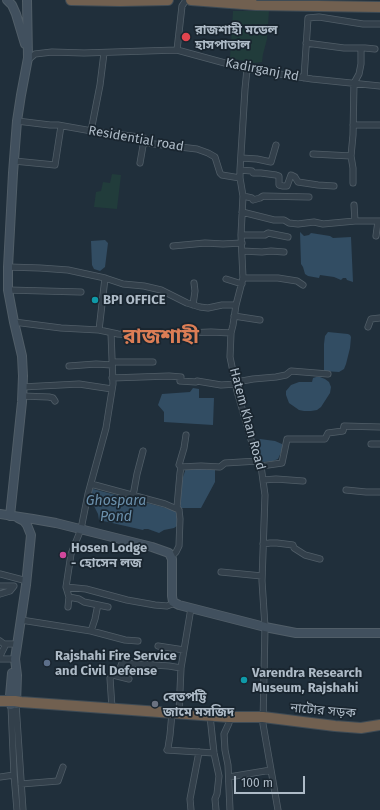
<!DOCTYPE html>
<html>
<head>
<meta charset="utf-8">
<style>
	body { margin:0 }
	#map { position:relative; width:380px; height:810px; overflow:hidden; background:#202f3b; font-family:"Fira Sans",sans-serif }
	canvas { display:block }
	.scale { position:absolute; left:234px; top:776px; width:71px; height:18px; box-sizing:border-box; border:2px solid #aebbc7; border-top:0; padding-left:5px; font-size:12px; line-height:14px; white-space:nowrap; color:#aebbc7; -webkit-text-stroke:3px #19252f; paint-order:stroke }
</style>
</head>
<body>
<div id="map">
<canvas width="380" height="810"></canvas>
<div class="scale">100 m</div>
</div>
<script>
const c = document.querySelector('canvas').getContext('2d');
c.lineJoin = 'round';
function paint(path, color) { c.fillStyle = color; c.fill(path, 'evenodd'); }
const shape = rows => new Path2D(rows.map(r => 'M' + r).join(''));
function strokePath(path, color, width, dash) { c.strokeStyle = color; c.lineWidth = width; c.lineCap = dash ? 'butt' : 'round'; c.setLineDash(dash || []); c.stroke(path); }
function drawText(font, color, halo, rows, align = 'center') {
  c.font = font + ' "Fira Sans","Noto Sans Bengali",sans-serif'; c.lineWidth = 3.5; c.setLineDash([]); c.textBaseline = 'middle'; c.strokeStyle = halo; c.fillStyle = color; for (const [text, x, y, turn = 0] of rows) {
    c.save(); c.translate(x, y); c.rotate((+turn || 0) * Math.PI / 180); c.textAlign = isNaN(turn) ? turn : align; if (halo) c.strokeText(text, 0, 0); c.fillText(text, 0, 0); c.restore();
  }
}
const green = shape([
	[233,11,269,11,267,39,263,54,262,62,254,63,230,58],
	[112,174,121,175,117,209,94,207,96,192,101,191,103,182,110,183]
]);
const water = shape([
	[300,232,304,236,309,235,311,233,330,236,333,238,351,237,353,282,347,280,346,278,343,278,341,280,334,277,320,275,319,278,308,276,305,274,303,267,301,264],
	[105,240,108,243,105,267,100,271,94,269,92,265,91,241],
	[328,332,348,334,350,335,351,337,350,348,346,364,344,369,339,372,324,371,324,344,325,336],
	[316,377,320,377,325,379,329,382,331,387,330,393,321,407,317,410,311,411,304,411,299,410,289,403,286,395,286,391,291,385,299,382,312,382,313,378],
	[193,388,199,389,199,398,214,398,213,425,164,422,164,412,158,405,162,394,190,392],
	[260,439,275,441,282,444,283,448,278,459,273,461,264,462,259,460,254,445,255,441],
	[186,468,215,470,215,482,201,508,181,508,179,499,181,483],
	[93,489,170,509,176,511,177,516,177,526,174,528,164,530,159,533,148,529,144,529,143,530,99,520,98,514,90,498,91,491]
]);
const street = shape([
	[306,43,344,48,365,48,375,49],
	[177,50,182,6,186,0],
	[28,60,35,54,52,52,84,53,177,50,247,69,312,79,380,86],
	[247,69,245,89,240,170,240,178,243,196,241,235,243,278,236,305,233,325,231,333,230,357,237,391,252,443,258,461,261,466,265,495,262,581,265,627,263,724,278,810],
	[304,78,308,18,319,17,363,24,380,24],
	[17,121,50,125,58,125,92,131,139,137,144,138,146,143,197,149,208,153,215,157,220,173,222,175,240,178],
	[353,125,380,125],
	[91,131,100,85,104,53],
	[313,154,351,156],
	[241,158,257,159,271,162,276,145],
	[14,161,55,165,61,126],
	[140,163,144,140],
	[240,170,252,171,253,173,261,173,276,175,279,176,279,185,283,186,287,186,291,175,295,177,298,182,318,185,334,186],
	[353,183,353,168,351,156,353,135,354,83,359,74,361,64,361,48],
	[243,196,252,198,253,200,260,198,263,196,309,197],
	[354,205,355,221],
	[242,212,274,220,284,220,289,223,298,224,314,222,323,224,355,221,380,221],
	[241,235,265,235,268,233,288,237],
	[376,236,378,221],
	[173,246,205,243,223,244,242,243],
	[242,251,262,252,271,251,284,252],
	[8,267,40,268,68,270,105,278,123,284,144,286,161,290,187,303,200,307,208,308,222,305,236,305],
	[243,278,278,278,297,281,303,285],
	[226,279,242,284],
	[8,290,81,292],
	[193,305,195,291,194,283],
	[234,316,260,320],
	[14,322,61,328,99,330,118,334,136,335,211,332,231,333],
	[368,327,371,319,380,318],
	[99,330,105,278],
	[112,362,153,362],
	[69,366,96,364,112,365],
	[112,378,169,376,181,377,180,381,196,382,197,381,221,385,236,384,242,381,253,379,276,377,286,375,291,371,328,374],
	[22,387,79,384,112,389],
	[22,396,49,397,53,398,55,401],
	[371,444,380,444],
	[261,466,282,463,287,439,325,439,328,433,343,431,344,426,380,427],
	[181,467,201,466,220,467,225,463,258,461],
	[263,480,276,479,303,481],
	[91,484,165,504,179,510],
	[346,490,366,492,380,492],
	[133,496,137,474,143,451],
	[263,544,270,543,277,543,293,545,294,548,305,555,320,559],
	[171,557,176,552,179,546,180,519,179,510,177,507,180,473,181,467,179,465,184,448,186,435],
	[221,572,262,576],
	[0,574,27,581],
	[0,586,14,586,10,591,0,594],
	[66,587,86,589,127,600,155,605,167,606,175,603],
	[69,597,79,599,84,602,108,607],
	[68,607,69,597,66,587,71,554,81,529,88,494,106,428,109,409,113,384,111,333],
	[21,620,91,631,125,640,138,641],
	[91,631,95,619,97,609],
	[0,641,4,644,5,646,0,656],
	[4,644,17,644],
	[158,646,184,650],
	[0,659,15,659],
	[117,676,122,663,169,666,181,668],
	[16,704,23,810],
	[11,705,14,775,17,810],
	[112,708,110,678,113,675,129,679],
	[172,713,170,735,168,748,167,750,214,753],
	[179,713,181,668,191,608],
	[210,716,214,753,219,776,217,794,215,799,216,810],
	[229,717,229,723,224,734,225,750,228,765,230,810],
	[0,777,14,775],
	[229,777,271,770],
	[21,784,58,781,63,767],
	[191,810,190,799,199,752]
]);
const secondary = shape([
	[7,0,12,5,16,14,25,44],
	[0,514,33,519,56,523,152,547,169,553,172,559,172,596,173,602,179,605,265,627,296,633,380,633],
	[10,516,22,402,23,376,22,356,14,322,8,290,8,267,13,173,17,121,21,95,28,58,27,0],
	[16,704,17,675,15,659,26,585,31,535,27,525,24,521,18,518],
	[11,705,10,696,12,673]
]);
const highway = shape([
	[71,0,120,1,168,0],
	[191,0,256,5,380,7],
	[0,701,15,701,21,702,229,717,263,717,335,726,361,728,380,725]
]);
const markers = [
	[186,37,5,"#e0444e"],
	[95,300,4,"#0f9aa8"],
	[63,555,4,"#d1479c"],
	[47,663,4,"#5c6f8a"],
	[244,680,4,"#0f9aa8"],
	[155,704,4,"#6b7280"]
];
const poiNames = [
	["রাজশাহী মডেল",195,30],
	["হাসপাতাল",195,45],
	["BPI OFFICE",103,300],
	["Hosen Lodge",71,548],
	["- হোসেন লজ",71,563],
	["Rajshahi Fire Service",55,656],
	["and Civil Defense",55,671],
	["Varendra Research",252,673],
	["Museum, Rajshahi",252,688],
	["বেতপট্টি",163,697],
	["জামে মসজিদ",163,712]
];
const streetNames = [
	["Kadirganj Rd",262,70,11],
	["Residential road",136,139,10],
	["Hatem Khan Road",247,419,75],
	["নাটোর সড়ক",323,711,5]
];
const waterNames = [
	["Ghospara",116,501],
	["Pond",116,517]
];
const townNames = [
	["রাজশাহী",161,337]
];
paint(green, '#213c3b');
paint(water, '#324d63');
strokePath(street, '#515e68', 7);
strokePath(secondary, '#515e68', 10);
strokePath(highway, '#3e4b55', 12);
strokePath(street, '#33404b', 5.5);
strokePath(secondary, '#41505e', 8);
strokePath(highway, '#716050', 10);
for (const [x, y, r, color] of markers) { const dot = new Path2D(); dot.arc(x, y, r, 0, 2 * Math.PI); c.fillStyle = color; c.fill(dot); strokePath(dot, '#19252f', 1.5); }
drawText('bold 13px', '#aebbc7', '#19252f', poiNames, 'left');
drawText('13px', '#aebbc7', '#19252f', streetNames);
drawText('italic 14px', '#6c91ad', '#19252f', waterNames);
drawText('bold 21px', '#db7d55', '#19252f', townNames);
</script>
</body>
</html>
